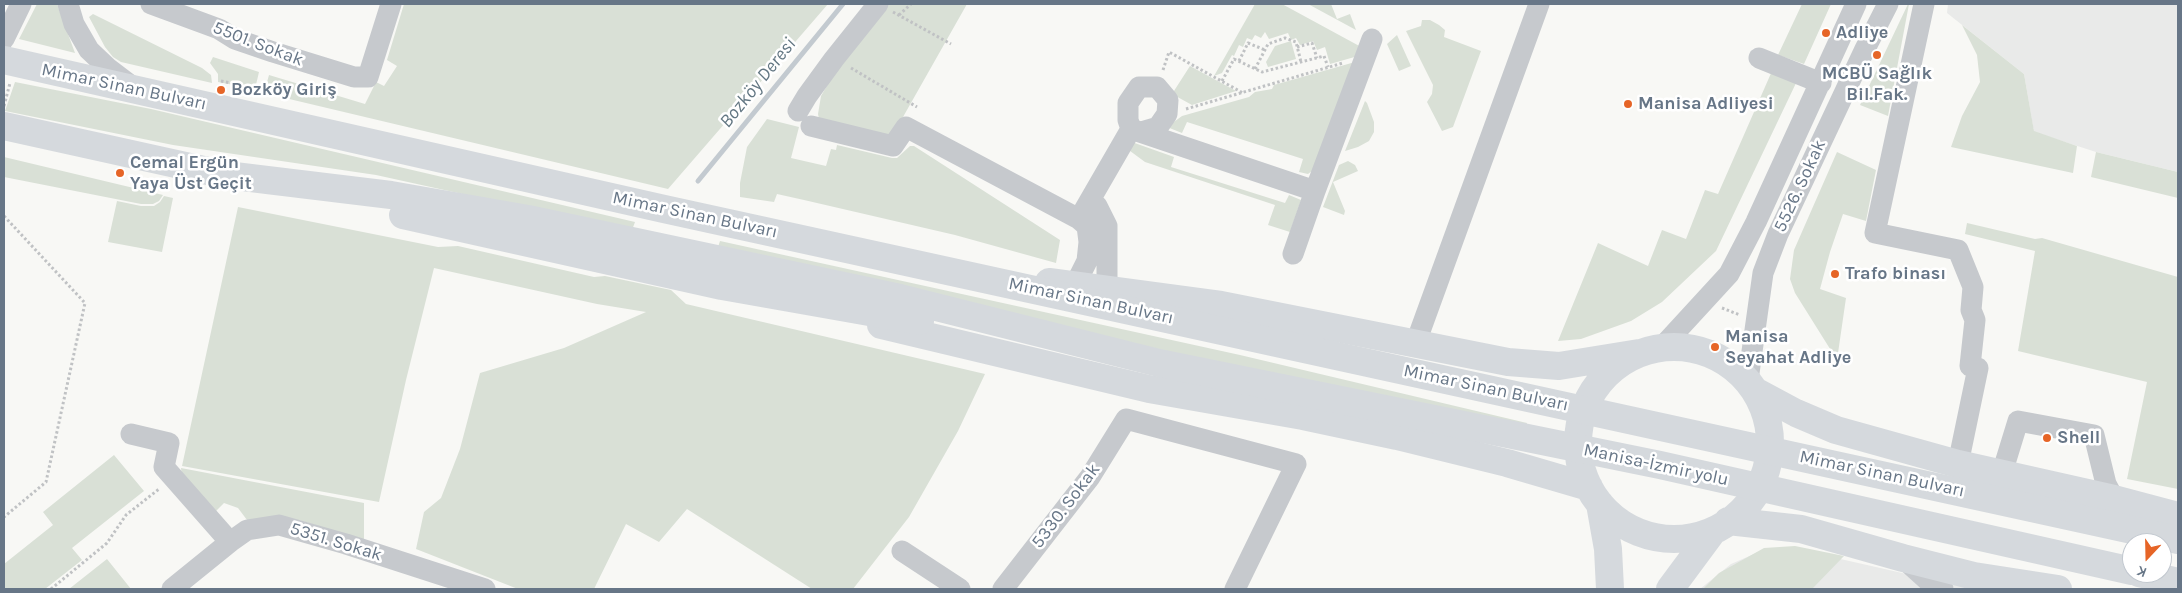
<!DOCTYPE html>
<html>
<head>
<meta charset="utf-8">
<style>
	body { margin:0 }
	#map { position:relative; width:2182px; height:593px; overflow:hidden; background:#f8f8f5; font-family:Karla,sans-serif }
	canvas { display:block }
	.frame { position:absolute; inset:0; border:5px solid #677687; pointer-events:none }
	.north { position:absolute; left:2122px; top:533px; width:50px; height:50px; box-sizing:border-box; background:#fff; border:1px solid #c2c8cf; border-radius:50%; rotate:201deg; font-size:14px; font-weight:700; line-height:20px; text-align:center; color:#677687 }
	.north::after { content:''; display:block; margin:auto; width:18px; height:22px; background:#e66527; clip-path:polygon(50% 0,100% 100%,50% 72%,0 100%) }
</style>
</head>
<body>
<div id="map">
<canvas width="2182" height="593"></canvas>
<div class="frame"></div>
<div class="north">K</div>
</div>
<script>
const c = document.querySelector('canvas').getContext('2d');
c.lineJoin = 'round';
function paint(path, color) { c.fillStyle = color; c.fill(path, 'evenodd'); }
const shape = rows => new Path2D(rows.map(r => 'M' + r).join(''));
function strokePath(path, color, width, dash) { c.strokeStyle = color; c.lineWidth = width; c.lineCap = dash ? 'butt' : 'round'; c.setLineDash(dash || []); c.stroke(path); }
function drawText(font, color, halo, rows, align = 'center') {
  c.font = font + ' Karla,sans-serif'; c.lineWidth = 5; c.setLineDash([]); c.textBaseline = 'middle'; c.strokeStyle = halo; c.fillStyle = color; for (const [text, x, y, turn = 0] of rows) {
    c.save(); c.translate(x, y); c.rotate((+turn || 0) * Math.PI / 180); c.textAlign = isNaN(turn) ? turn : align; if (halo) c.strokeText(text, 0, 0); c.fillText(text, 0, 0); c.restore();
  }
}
const built = shape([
	[1948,4,2178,4,2178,172,2096,152,2034,132,2024,74,1947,13],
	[1761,551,1836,558,1973,589,1700,589,1731,564]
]);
const green = shape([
	[37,4,57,4,75,53,19,39],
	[404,4,828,4,668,189,264,93,269,75,365,104,376,82,384,86,397,66,387,60],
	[888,4,967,4,903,117,890,134,885,135,819,119,818,114,821,96,841,62],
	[1255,4,1282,4,1363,48,1358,56,1330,64,1325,47,1317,50,1313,41,1300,45,1296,38,1291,40,1288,33,1269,39,1265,32,1261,38,1255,35,1252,40,1247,38,1243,47,1239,45,1234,56,1232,55,1222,73,1214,76],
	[1308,4,1331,4,1337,19,1350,14,1356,30],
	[1802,4,1831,4,1804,64,1778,55],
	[1908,4,1909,4,1888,116,1860,105],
	[93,14,202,68,211,75,212,83,121,62,113,57,105,47,89,17],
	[1422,20,1430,20,1439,25,1445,30,1444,37,1481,51,1453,127,1442,131,1427,102,1432,94,1433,85,1406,31,1421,26],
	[1962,25,2024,74,2034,131,2077,146,2073,173,1951,147,1962,116,1980,82,1977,55],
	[1397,35,1411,66,1399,71,1387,44],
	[1291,41,1296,59,1268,67,1266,62,1275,46],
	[213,57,259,72,255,89,218,82,218,74,210,63],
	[1355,62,1312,171,1308,174,1299,172,1303,159,1187,122,1182,133,1167,127,1182,116,1249,97,1255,92,1272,89,1274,85],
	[1190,66,1236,91,1192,105,1172,94],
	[1772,71,1797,81,1716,251,1662,302,1631,321,1581,339,1558,341,1598,243,1648,266,1662,230,1686,239,1705,190,1718,194],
	[15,82,151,109,635,222,632,230,617,228,376,175,173,145,5,111],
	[1365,101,1367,103,1374,122,1374,132,1369,141,1358,147,1345,151],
	[767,119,799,127,791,158,826,166,831,149,836,150,837,145,892,158,897,158,910,146,914,146,1060,240,1056,263,955,235,804,200,777,194,774,202,740,197,740,183,747,147],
	[1129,141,1174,157,1171,167,1285,203,1289,195,1301,200,1290,232,1268,225,1275,205,1145,162,1126,148],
	[1837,152,1876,170,1866,221,1843,214,1830,252,1820,289,1846,298,1837,360,1795,293,1790,279,1794,250],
	[2096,152,2178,172,2178,198,2091,177],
	[4,157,163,195,159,201,153,204,141,204,4,177],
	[1348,161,1355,165,1358,171,1333,182,1345,211,1344,215,1323,207,1339,165],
	[164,196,173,198,162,252,108,242,117,201,141,206,154,206,160,202],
	[238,207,438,247,458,246,594,277,605,276,671,290,686,304,985,374,958,431,909,517,853,589,812,589,687,509,659,542,626,524,594,589,518,589,416,549,424,512,441,498,460,449,480,373,564,348,646,312,597,304,434,268,406,380,379,502,182,466],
	[1967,223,2035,239,2042,238,2178,277,2178,489,2127,479,2147,382,2018,351,2035,251,1965,234],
	[720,241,1240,355,1527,423,1525,433,717,250],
	[114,455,144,491,72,548,82,560,45,589,4,589,4,564,53,525,43,512],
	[181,468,364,503,364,540,299,520,250,524,238,508,224,503,211,516,183,486],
	[1795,546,1844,556,1812,589,1703,589,1719,573,1764,548],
	[107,559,131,589,69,589]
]);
const stream = shape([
	[698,181,843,4]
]);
const path = shape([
	[893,12,951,44],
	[899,15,911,4],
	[1297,47,1312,43,1317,58],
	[1239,61,1248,43,1265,50],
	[851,68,917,107],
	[1255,69,1268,44,1285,38,1296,42,1301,62],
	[1163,70,1169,52,1243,93],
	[221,81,260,89],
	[1222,81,1234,59,1262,72,1324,56,1328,67],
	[4,106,10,83],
	[1186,109,1343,63],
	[4,216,85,303,46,482,4,517],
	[1722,308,1740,315],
	[51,589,107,543,126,515,159,489]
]);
const minor = shape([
	[68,4,74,24,89,50,108,68,133,87],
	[151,4,219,29,235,39,273,52,354,77,368,77,391,4],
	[1924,4,1875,233,1958,250,1973,287,1971,310,1975,320,1970,366,1978,368,1958,464],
	[4,39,21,4],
	[1759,58,1821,83],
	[798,111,807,96,834,59,878,4],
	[811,126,893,146,906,127,1079,219,1131,129,1315,191,1372,39],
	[1131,129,1128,120,1128,103,1139,87,1157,87,1168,100,1167,114,1158,127,1141,132],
	[1090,200,1097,206,1107,226,1107,278,1108,284,1115,291],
	[1293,254,1315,191],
	[1070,285,1078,279,1087,261,1089,242,1087,226,1079,219],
	[1415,345,1539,4],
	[1661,348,1729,274,1756,222,1856,4],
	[1748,380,1763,273,1778,234,1865,49,1888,4],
	[131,434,169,443,164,467,230,542],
	[2002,473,2018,421,2094,435,2106,484,2114,499],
	[902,551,960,589],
	[1905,560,1936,588,1943,589],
	[172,589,230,542,247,530,279,525,346,544,485,589],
	[1003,589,1090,477,1126,419,1296,464,1235,589]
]);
const major = shape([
	[1049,282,1221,305,1508,362,1559,366,1639,353],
	[881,325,1149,389,1303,416,1397,436,1507,463,1589,487],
	'1578 443a96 96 0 1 1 192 0a96 96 0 1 1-192 0Z',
	[1755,391,1796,413,1836,430,1958,464,2114,499,2178,516],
	[1600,504,1608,549,1610,589],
	[1728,521,1801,529,1903,558,1974,576,2058,589],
	[1670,589,1713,531]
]);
const highway = shape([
	[4,60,664,209,2178,540],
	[4,126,226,175,391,195,528,219,900,298,1159,363,1660,465,2132,571],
	[403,215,722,286,920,321],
	[2139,573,2178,582]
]);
const markers = [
	[1826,33,5,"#e66527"],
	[1877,55,5,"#e66527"],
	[221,90,5,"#e66527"],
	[1628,104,5,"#e66527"],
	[120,173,5,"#e66527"],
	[1835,274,5,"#e66527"],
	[1715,347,5,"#e66527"],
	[2047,438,5,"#e66527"]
];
const poiNames = [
	["Adliye",1836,33],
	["MCBÜ Sağlık",1877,74,"center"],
	["Bil.Fak.",1877,95,"center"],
	["Bozköy Giriş",231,90],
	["Manisa Adliyesi",1638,104],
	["Cemal Ergün",130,163],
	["Yaya Üst Geçit",130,184],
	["Trafo binası",1845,274],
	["Manisa",1725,337],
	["Seyahat Adliye",1725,358],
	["Shell",2057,438]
];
const streetNames = [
	["5501. Sokak",258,44,21],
	["Mimar Sinan Bulvarı",124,87,12],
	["5526. Sokak",1800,186,-65],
	["Mimar Sinan Bulvarı",695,215,12],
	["Mimar Sinan Bulvarı",1091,301,12],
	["Mimar Sinan Bulvarı",1486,388,12],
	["Manisa-İzmir yolu",1656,465,12],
	["Mimar Sinan Bulvarı",1882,474,12],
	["5330. Sokak",1066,506,-53],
	["5351. Sokak",336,542,17]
];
const waterNames = [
	["Bozköy Deresi",758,83,-51]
];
paint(built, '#e9eae9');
paint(green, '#d9e0d6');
strokePath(stream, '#c3cad0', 5);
strokePath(path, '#c0c2c4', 3, [2.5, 2.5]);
strokePath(minor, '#c6c9cd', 21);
strokePath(major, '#d5d9dd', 28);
strokePath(highway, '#d5d9dd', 28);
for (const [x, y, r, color] of markers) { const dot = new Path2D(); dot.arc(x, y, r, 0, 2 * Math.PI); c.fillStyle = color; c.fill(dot); strokePath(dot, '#fff', 2); }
drawText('bold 18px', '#677687', '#fff', poiNames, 'left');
drawText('18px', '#677687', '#fff', streetNames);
drawText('italic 19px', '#637783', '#fff', waterNames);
</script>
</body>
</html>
